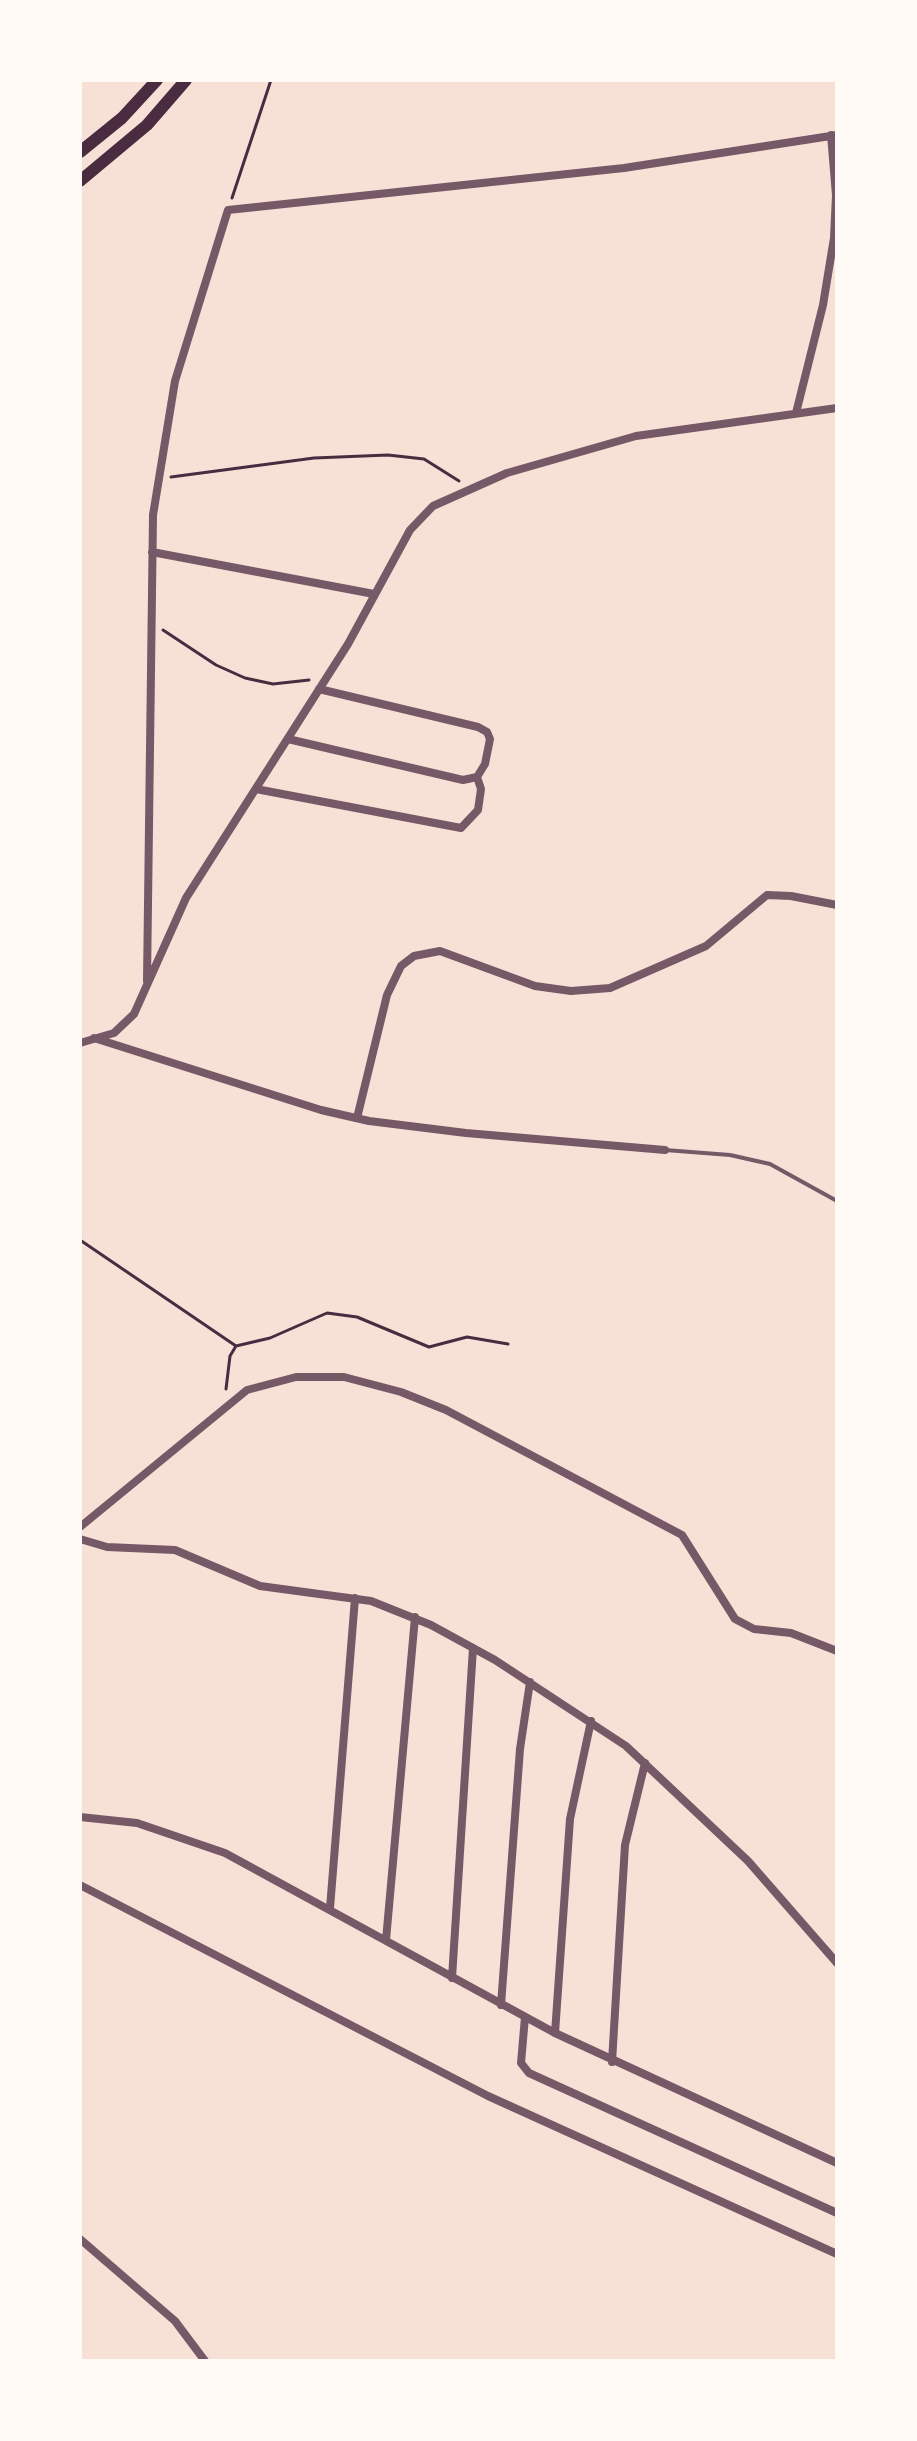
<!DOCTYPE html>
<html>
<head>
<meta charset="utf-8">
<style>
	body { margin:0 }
	#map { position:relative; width:917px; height:2441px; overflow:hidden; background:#f7e1d7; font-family:"Playfair Display",serif }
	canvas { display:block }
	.frame { position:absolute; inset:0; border:82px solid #fffaf5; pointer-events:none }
</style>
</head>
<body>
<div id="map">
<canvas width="917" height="2441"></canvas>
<div class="frame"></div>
</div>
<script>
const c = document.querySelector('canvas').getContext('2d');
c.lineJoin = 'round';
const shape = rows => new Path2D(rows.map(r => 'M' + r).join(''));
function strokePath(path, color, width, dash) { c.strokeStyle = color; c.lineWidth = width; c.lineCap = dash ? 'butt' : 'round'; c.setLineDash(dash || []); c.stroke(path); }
const path = shape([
	[232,198,271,80],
	[171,477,314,458,388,455,424,459,459,481],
	[163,630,216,665,245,678,273,684,309,680],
	[80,1240,236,1346],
	[226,1389,230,1356,236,1346,270,1338,327,1313,357,1317,429,1347,467,1337,508,1344]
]);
const service = shape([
	[665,1150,730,1155,770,1164,837,1201]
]);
const minor = shape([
	[796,413,823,305,834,238,836,195,831,135],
	[152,552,374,594],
	[288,739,463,780,477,777,485,764,490,739,487,732,478,727,319,689],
	[256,789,461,828,478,810,481,789,477,777],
	[147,981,153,515,175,381,228,210,624,168,837,135],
	[94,1038,321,1110,369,1121,466,1133,665,1150],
	[80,1043,114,1033,134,1014,186,898,348,644,410,530,433,506,507,473,636,436,837,408],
	[357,1118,387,995,401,966,414,956,440,951,535,986,571,991,610,988,706,946,767,895,791,896,837,905],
	[80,1527,247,1390,296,1377,344,1377,401,1392,446,1410,682,1535,735,1619,754,1629,791,1633,837,1651],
	[80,1539,107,1547,175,1550,260,1586,371,1601,431,1625,495,1660,626,1746,748,1861,837,1963],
	[80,1817,137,1823,225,1853,555,2033,837,2163],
	[80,1885,488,2096,837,2254],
	[330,1908,355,1598],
	[386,1940,415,1617],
	[452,1978,473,1648],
	[501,2005,520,1749,530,1682],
	[525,2017,521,2063,529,2073,837,2213],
	[555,2033,570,1819,591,1721],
	[612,2062,625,1845,645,1763],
	[80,2239,175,2321,205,2361]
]);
const trunk = shape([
	[80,152,122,118,157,80],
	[80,181,147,125,186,80]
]);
strokePath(path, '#4a2c40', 3);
strokePath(service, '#755966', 4);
strokePath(minor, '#755966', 8);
strokePath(trunk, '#4a2c40', 12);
</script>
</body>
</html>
